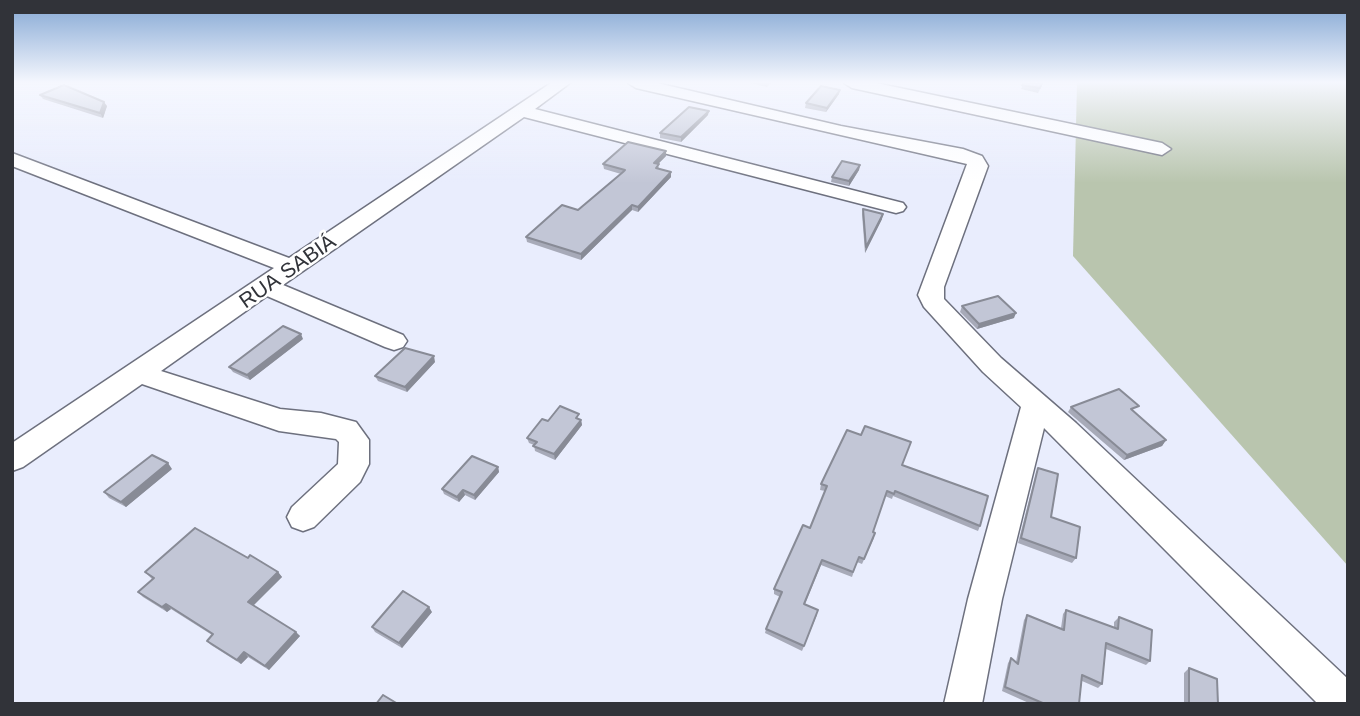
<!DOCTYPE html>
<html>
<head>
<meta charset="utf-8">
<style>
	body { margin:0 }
	#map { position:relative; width:1360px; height:716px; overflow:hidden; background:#e9edfd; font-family:Helvetica,sans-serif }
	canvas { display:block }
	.frame { position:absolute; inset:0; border:14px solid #313339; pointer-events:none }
</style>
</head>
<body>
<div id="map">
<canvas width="1360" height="716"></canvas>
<div class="frame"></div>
</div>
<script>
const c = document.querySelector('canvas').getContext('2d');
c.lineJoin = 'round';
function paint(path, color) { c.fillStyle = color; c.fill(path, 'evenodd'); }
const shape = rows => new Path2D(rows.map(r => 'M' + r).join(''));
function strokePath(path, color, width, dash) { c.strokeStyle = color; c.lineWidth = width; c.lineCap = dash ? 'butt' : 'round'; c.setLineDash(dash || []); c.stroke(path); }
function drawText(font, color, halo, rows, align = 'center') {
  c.font = font + ' Helvetica,sans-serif'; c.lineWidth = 5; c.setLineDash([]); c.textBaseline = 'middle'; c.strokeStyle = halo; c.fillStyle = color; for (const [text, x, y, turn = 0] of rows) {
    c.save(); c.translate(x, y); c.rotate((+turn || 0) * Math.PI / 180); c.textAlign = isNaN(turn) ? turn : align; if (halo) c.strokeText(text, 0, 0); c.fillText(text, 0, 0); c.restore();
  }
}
const green = shape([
	[1077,83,1348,83,1348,566,1073,256]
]);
const minor = shape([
	[551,83,570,83,535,109,903,203,906,207,903,211,896,213,524,117,283,285,403,335,407,341,403,347,394,350,385,347,267,296,161,371,280,409,321,413,356,422,369,440,369,464,360,482,314,527,303,531,292,527,287,517,292,507,338,464,339,442,336,439,279,431,142,384,23,467,12,471,12,443,274,268,12,166,12,153,289,258,551,83],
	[628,83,657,83,841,126,963,149,982,156,988,166,944,287,944,299,1001,358,1076,423,1348,679,1348,704,1318,704,1044,428,1002,599,982,704,944,704,968,599,1021,407,983,372,924,307,918,295,967,164,636,88,628,83],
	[844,83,876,83,1162,143,1171,149,1162,155,852,88,844,83]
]);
const wall = shape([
	[749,83,771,83,767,87],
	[1023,83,1043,83,1038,93,1021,89],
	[839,94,826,112,805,108,806,103],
	[40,95,107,106,103,118,43,99],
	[708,115,681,142,660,138,660,133],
	[666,156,658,164,659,169,671,172,671,177,638,212,632,210,581,260,527,242,526,237,578,210,621,174,604,169,603,164],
	[860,165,859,170,849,186,831,182,832,177],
	[863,209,882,219,865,253,862,214],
	[962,306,1014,318,977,329,960,312],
	[303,339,250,380,233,372,229,367],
	[435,362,407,392,378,381,375,376],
	[1071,407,1135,412,1134,412,1166,440,1162,446,1124,460,1068,412],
	[580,420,581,420,582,425,555,460,535,451,534,445,529,443,527,438,548,421],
	[902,465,980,526,978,531,893,496,892,499,885,496,873,532,874,538,862,564,857,562,852,577,821,565,805,604,817,615,802,651,765,633,766,629,780,597,774,594,774,589,810,528,825,491,820,490,821,484],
	[498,467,499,472,475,500,465,495,459,502,444,494,442,489],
	[1038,468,1051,517,1076,558,1072,563,1018,543,1036,473],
	[172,469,126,507,109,498,104,492],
	[248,558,278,572,282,577,253,605,300,636,269,670,248,657,241,664,211,645,207,641,212,635,171,609,167,612,143,597,138,592,152,579,145,572],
	[1066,610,1114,628,1114,622,1119,617,1150,661,1146,665,1106,649,1102,684,1098,688,1082,681,1079,704,1031,704,1002,691,1008,663,1011,658,1016,662,1024,620,1027,615,1061,628,1063,614],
	[432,612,402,648,375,632,372,627],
	[1189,668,1218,704,1184,704,1184,673]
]);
const shadedWall = shape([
	[840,90,839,94,826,112,827,108],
	[104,102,107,106,103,118,100,113],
	[709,111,708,115,681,142,681,137],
	[666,151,666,156,654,168,654,163],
	[860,165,859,170,849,186,849,181],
	[671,172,671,177,638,212,638,207],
	[632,205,632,210,581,260,581,254],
	[883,214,882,219,865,253,866,247],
	[1016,313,1014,318,977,329,979,324],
	[301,334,303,339,250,380,247,375],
	[434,356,435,362,407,392,405,387],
	[581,420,582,425,555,460,554,454],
	[1166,440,1162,446,1124,460,1127,455],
	[168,463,172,469,126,507,121,502],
	[498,467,499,472,475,500,474,495],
	[463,490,465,495,459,502,457,497],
	[278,572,282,577,252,607,248,602],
	[166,604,171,609,167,612,162,607],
	[429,607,432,612,402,648,399,643],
	[296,632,300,636,269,670,265,666],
	[244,652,248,657,241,664,237,660]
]);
const building = shape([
	[1023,83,1042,83,1040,88,1022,85,1023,83],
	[64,85,104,102,100,113,40,95,64,85],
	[821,86,840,90,827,108,806,103,821,86],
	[689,107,709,111,681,137,660,133,689,107],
	[628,142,666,151,654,163,659,164,656,168,671,172,638,207,632,205,581,254,526,237,562,205,578,210,623,172,625,170,603,164,628,142],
	[842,161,860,165,849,181,832,177,842,161],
	[863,209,883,214,866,247,863,209],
	[998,296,1016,313,979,324,962,306,998,296],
	[283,326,301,334,247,375,229,367,283,326],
	[405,348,434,356,405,387,375,376,405,348],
	[1119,389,1139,406,1131,409,1166,440,1127,455,1071,407,1119,389],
	[560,406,579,414,576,418,581,420,554,454,533,446,537,442,527,438,542,419,548,421,560,406],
	[865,426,911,442,902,465,988,496,980,526,895,491,894,494,887,491,873,532,875,533,864,559,859,557,853,572,822,560,804,604,818,610,804,646,766,629,782,592,774,589,803,525,810,528,827,486,821,484,847,430,861,435,865,426],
	[152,455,168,463,121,502,104,492,152,455],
	[472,456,498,467,474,495,463,490,457,497,442,489,472,456],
	[1038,468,1058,474,1051,517,1080,527,1076,558,1021,538,1038,468],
	[195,528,248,558,250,555,278,572,248,602,296,632,265,666,244,652,237,660,207,641,213,634,166,604,162,607,138,592,154,578,145,572,195,528],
	[403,591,429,607,399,643,372,627,403,591],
	[1066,610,1118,629,1119,617,1152,630,1150,661,1106,643,1102,684,1082,675,1079,704,1045,704,1005,687,1011,658,1018,664,1027,615,1064,630,1066,610],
	[1189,668,1217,679,1218,704,1189,704,1189,668],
	[383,695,398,704,376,704,383,695]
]);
const streetNames = [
	["RUA SABIÁ",288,272,-35]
];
paint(green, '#b9c5ae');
strokePath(minor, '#6d707e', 3);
paint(minor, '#fff');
paint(wall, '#a7aab8');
paint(shadedWall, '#888b96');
paint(building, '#c2c6d6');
strokePath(building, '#888b96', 2);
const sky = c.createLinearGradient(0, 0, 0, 183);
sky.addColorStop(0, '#82a6d3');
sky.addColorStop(0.45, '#f5f7fe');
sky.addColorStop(1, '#f5f7fe00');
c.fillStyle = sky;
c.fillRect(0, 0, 1360, 183);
drawText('21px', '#313339', '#fff', streetNames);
</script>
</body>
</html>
